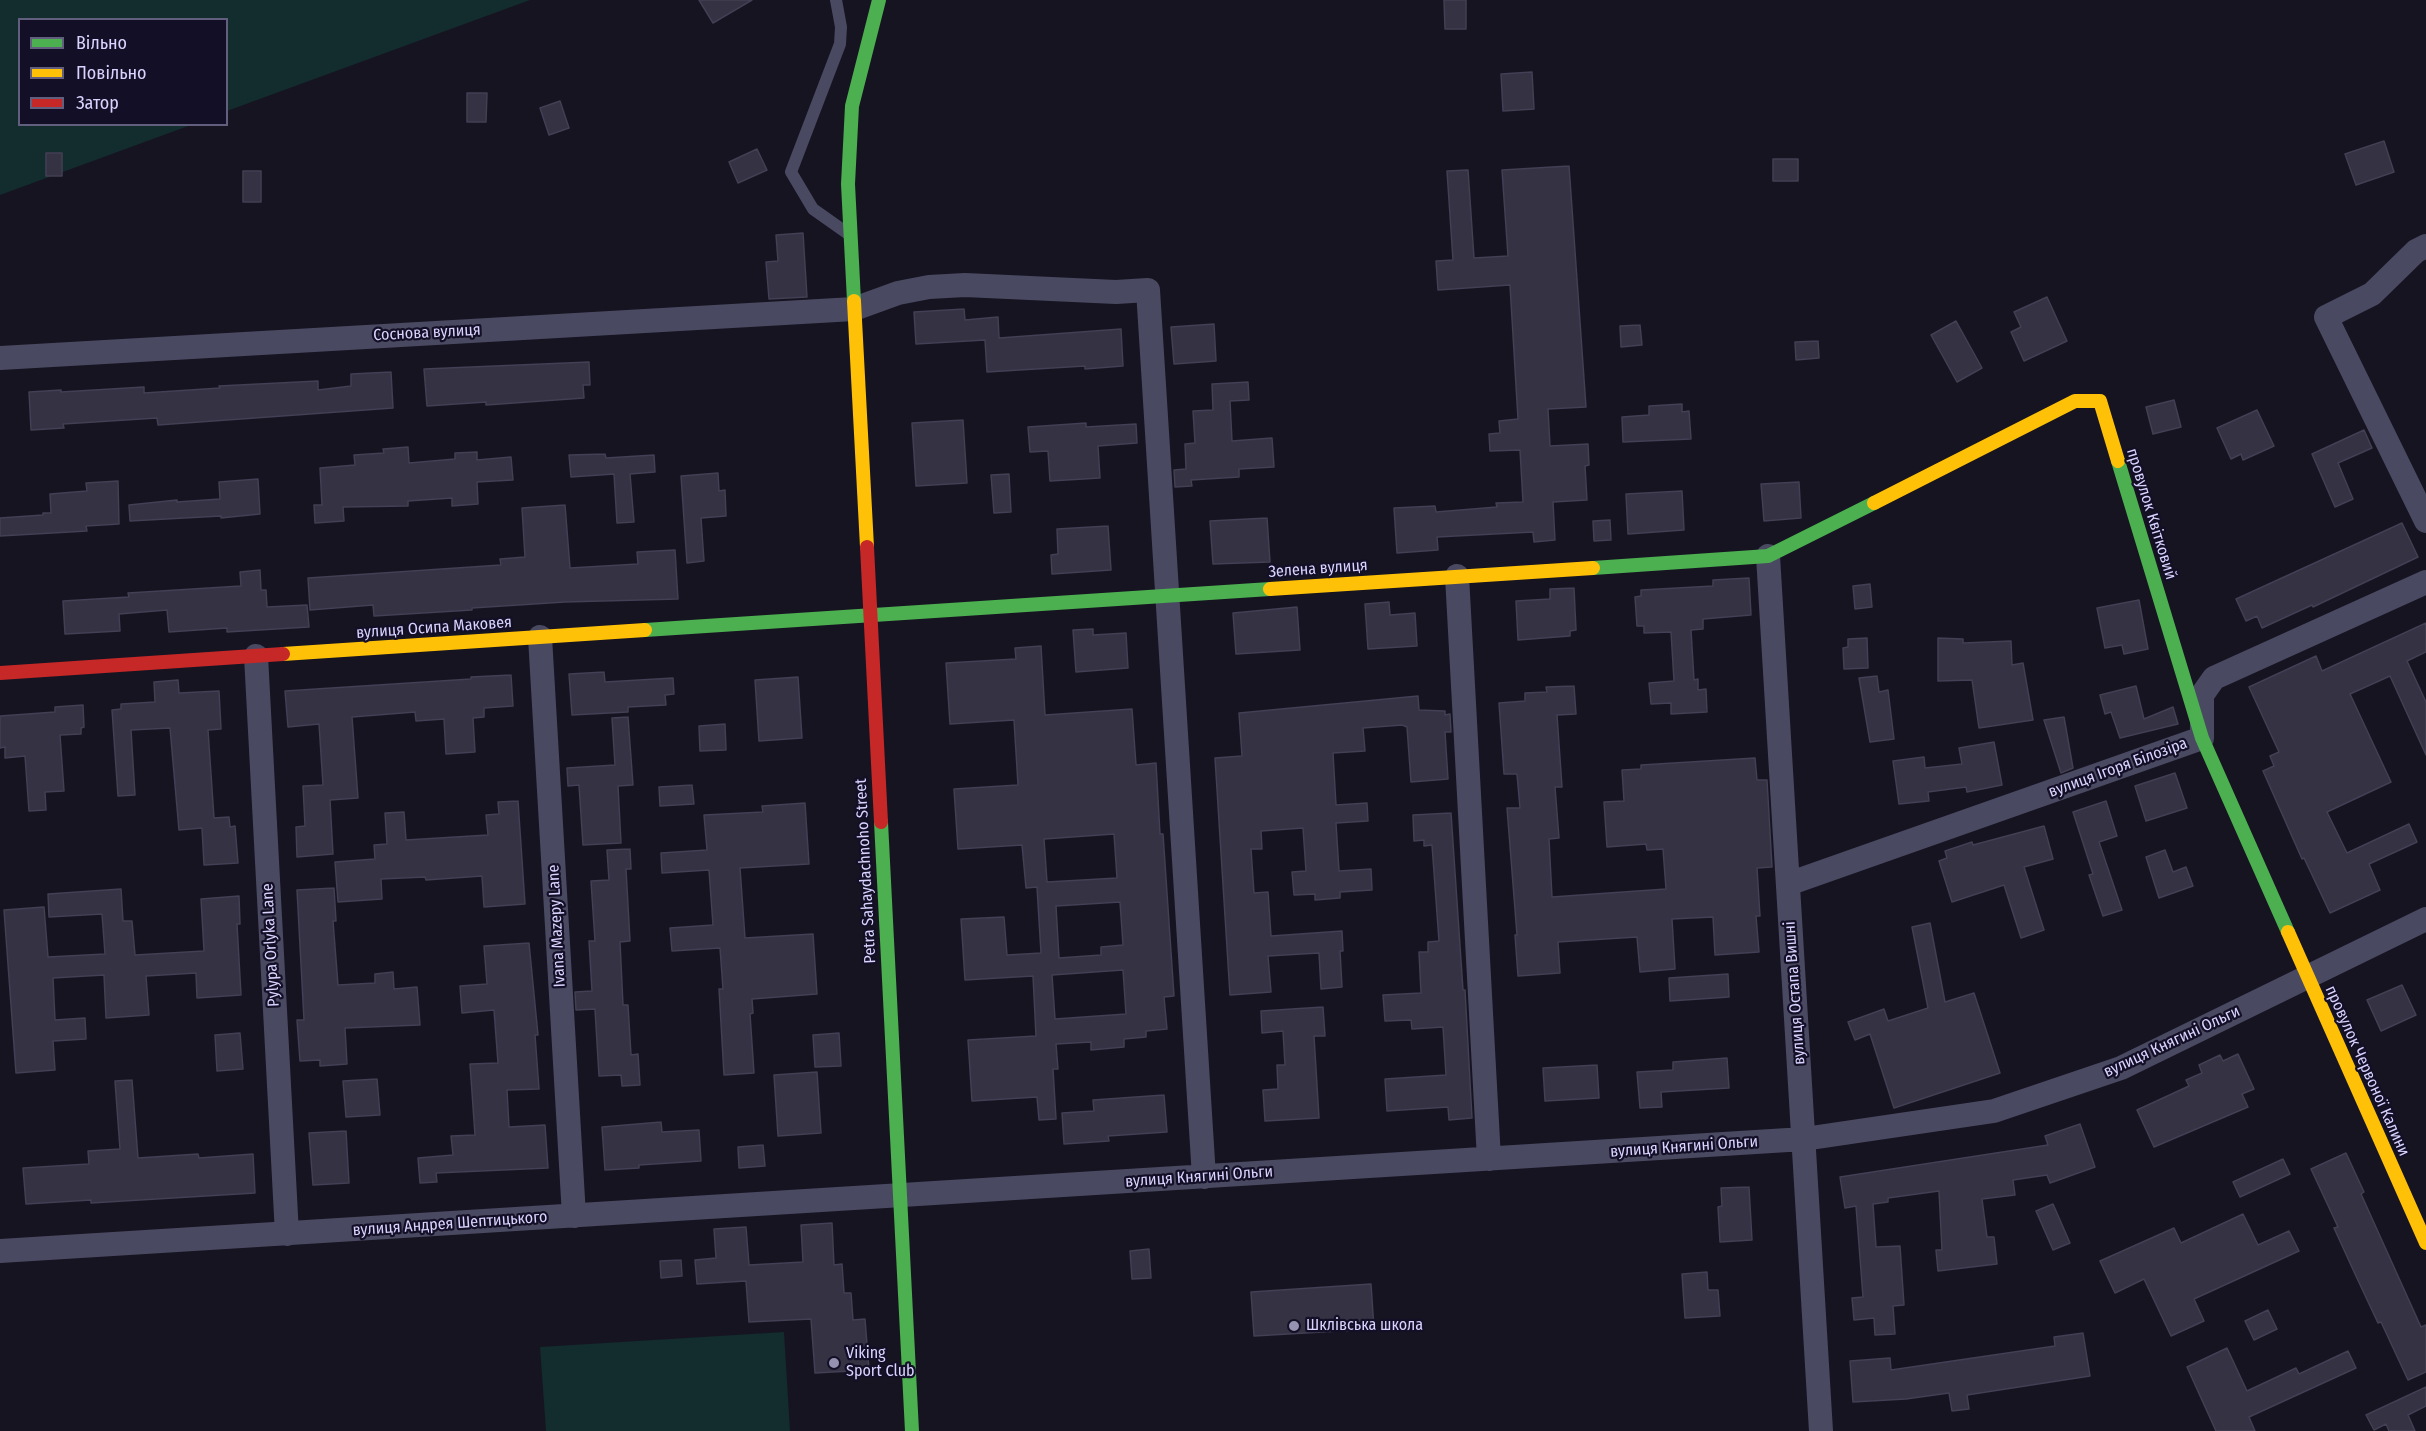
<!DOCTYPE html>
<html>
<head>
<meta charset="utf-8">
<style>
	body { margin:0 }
	#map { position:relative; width:2426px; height:1431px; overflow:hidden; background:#161421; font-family:"Fira Sans Condensed",sans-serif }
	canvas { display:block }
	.legend { position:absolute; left:18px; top:18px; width:210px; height:108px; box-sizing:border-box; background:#130f26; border:2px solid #625e7d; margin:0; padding:8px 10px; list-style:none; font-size:18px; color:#d9d4ff }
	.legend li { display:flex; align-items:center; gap:12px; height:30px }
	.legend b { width:30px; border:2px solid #625e7d }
</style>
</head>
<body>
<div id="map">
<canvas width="2426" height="1431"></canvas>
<ul class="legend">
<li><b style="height:8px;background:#4caf50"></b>Вільно</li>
<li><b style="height:8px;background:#ffc107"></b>Повільно</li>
<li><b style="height:8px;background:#c62828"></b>Затор</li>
</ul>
</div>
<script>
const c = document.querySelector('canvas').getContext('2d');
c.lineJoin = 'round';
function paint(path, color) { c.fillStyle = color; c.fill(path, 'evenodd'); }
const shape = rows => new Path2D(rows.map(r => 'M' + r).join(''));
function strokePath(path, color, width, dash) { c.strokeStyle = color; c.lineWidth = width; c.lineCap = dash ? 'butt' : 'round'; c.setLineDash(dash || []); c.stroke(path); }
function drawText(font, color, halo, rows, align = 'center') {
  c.font = font + ' "Fira Sans Condensed",sans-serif'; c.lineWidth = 4.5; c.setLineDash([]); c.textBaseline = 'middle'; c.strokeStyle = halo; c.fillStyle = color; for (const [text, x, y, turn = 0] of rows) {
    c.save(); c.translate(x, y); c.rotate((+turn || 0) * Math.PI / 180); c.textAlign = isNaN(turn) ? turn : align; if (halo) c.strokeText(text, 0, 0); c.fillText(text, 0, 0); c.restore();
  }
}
const green = shape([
	[0,0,530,0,227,111,226,20,20,20,20,124,191,125,0,195],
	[784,1332,790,1431,546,1431,540,1347]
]);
const building = shape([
	[699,0,752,0,713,23,699,0],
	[1444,0,1466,0,1466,29,1445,29,1444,0],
	[1532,72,1534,109,1503,111,1501,74,1532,72],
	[467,93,487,93,486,122,467,122,467,93],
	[560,101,569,128,549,135,540,108,560,101],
	[2384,141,2394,172,2356,185,2345,154,2384,141],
	[757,149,767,170,738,183,729,162,757,149],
	[46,153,62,153,62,176,46,176,46,153],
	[1773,159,1798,159,1798,181,1773,181,1773,159],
	[1569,166,1586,407,1548,409,1550,446,1588,444,1589,465,1585,466,1587,500,1553,502,1555,540,1534,542,1533,532,1437,537,1438,550,1397,553,1394,508,1435,506,1436,512,1497,507,1496,503,1523,502,1520,450,1490,451,1489,434,1500,433,1499,421,1518,419,1510,285,1438,290,1436,261,1453,260,1447,171,1468,170,1474,258,1508,256,1502,170,1569,166],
	[243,171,261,171,261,202,243,202,243,171],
	[803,233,807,297,769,299,766,262,778,261,776,235,803,233],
	[2047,297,2067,341,2024,361,2011,332,2021,327,2014,312,2047,297],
	[964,309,965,320,998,317,999,338,1121,329,1123,366,1085,369,1085,366,987,372,985,340,916,344,914,312,964,309],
	[1956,321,1982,368,1957,382,1931,335,1956,321],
	[1214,324,1216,361,1174,364,1171,327,1214,324],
	[1640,325,1642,345,1621,347,1620,326,1640,325],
	[1818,341,1819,358,1796,360,1795,342,1818,341],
	[589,362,590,385,583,385,584,398,486,405,486,402,427,406,424,369,589,362],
	[391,372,393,408,158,425,157,418,63,424,64,428,31,430,29,392,61,390,61,392,144,387,144,393,220,388,219,386,318,381,318,390,351,386,351,374,391,372],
	[1248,382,1249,400,1230,401,1232,441,1272,438,1274,467,1239,469,1239,477,1191,480,1192,486,1175,487,1174,470,1186,469,1185,444,1195,443,1193,411,1213,410,1212,384,1248,382],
	[2174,400,2181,427,2153,434,2146,407,2174,400],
	[1682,404,1682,412,1689,411,1691,439,1623,442,1622,417,1649,415,1649,406,1682,404],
	[2257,410,2274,446,2243,460,2241,454,2231,459,2217,428,2257,410],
	[963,420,967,483,916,486,912,423,963,420],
	[1086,423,1086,427,1136,424,1137,443,1098,446,1100,478,1050,481,1048,451,1030,452,1028,427,1086,423],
	[2364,430,2372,448,2338,463,2353,499,2335,507,2312,454,2364,430],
	[408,447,409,463,455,459,455,453,477,452,477,460,511,457,513,480,477,482,478,504,452,506,452,498,408,501,408,506,343,507,344,521,315,523,314,505,322,505,320,468,355,465,354,455,384,453,383,449,408,447],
	[605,454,606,458,654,455,655,472,630,474,634,522,617,523,614,474,571,477,569,455,605,454],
	[718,473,719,491,725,490,726,516,701,518,704,561,687,563,681,476,718,473],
	[1009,474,1011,512,994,513,991,475,1009,474],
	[258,479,260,514,221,518,221,516,130,521,129,505,177,500,177,502,220,499,219,482,258,479],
	[118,481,119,524,86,526,87,531,0,536,0,518,43,515,43,513,51,513,50,494,87,491,86,483,118,481],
	[1799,482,1801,518,1764,521,1761,484,1799,482],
	[1682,491,1684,530,1628,534,1626,494,1682,491],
	[565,505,570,568,638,564,637,552,675,550,678,599,565,602,472,608,472,610,374,616,373,605,310,610,308,578,501,565,500,559,525,557,522,508,565,505],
	[1267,518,1270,562,1213,564,1210,521,1267,518],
	[1610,520,1611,540,1594,541,1593,521,1610,520],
	[2402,523,2418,557,2313,607,2312,605,2262,628,2257,616,2246,621,2236,599,2402,523],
	[1108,526,1111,570,1052,574,1051,555,1058,554,1057,529,1108,526],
	[260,570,261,590,266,590,267,607,307,605,309,627,227,632,227,628,169,632,167,610,119,614,120,631,65,634,63,601,129,597,128,593,241,586,240,572,260,570],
	[1749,578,1751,615,1703,619,1703,629,1691,630,1694,680,1698,679,1698,690,1706,689,1707,712,1671,714,1671,703,1651,704,1649,683,1674,681,1671,632,1644,633,1644,626,1637,626,1635,597,1641,596,1641,590,1713,586,1713,580,1749,578],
	[1870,584,1872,607,1855,609,1853,586,1870,584],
	[1574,588,1576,630,1570,631,1570,636,1518,640,1516,601,1550,599,1550,589,1574,588],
	[2139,600,2148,649,2124,654,2122,645,2105,648,2097,608,2139,600],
	[1389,602,1390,615,1415,613,1417,646,1368,649,1365,604,1389,602],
	[1297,607,1300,650,1236,654,1233,613,1297,607],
	[2426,623,2426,652,2407,661,2426,702,2426,755,2390,676,2350,694,2391,782,2327,812,2347,853,2409,824,2417,842,2369,864,2380,890,2330,913,2304,858,2302,859,2263,771,2274,766,2270,756,2279,752,2249,687,2316,656,2322,671,2426,623],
	[1093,629,1093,635,1126,633,1128,668,1076,672,1073,630,1093,629],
	[1867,638,1868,668,1844,669,1843,648,1848,647,1848,639,1867,638],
	[1938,638,1963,639,1963,643,2011,641,2012,665,2023,663,2033,720,1979,728,1972,680,1938,681,1938,638],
	[1041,646,1045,715,1132,709,1136,765,1156,763,1160,834,1163,834,1174,996,1164,997,1167,1029,1146,1031,1146,1037,1124,1039,1124,1047,1091,1050,1091,1042,1056,1044,1058,1069,1053,1069,1056,1119,1039,1120,1037,1097,972,1101,968,1040,1036,1036,1033,976,965,980,961,919,1004,917,1007,955,1041,953,1037,887,1026,888,1022,845,958,849,954,789,1018,785,1014,720,950,724,946,663,1016,659,1015,648,1041,646],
	[1114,834,1117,878,1047,882,1044,839,1114,834],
	[1120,902,1123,945,1101,947,1101,955,1059,958,1056,906,1120,902],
	[1123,970,1126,1014,1055,1019,1052,975,1123,970],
	[604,672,605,682,673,678,674,694,665,695,666,705,628,707,628,712,572,715,569,674,604,672],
	[511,675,513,706,484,708,484,717,473,718,475,752,446,754,444,719,416,721,415,712,352,717,358,798,330,800,333,854,297,857,296,827,305,826,303,786,323,785,319,724,288,727,285,691,471,679,471,677,511,675],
	[1877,676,1879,692,1888,690,1894,739,1870,742,1859,678,1877,676],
	[798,677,802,738,759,741,755,680,798,677],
	[178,680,179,693,219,691,221,729,208,730,214,818,229,817,230,827,235,826,238,863,204,865,202,828,179,830,170,728,131,730,135,795,118,796,112,710,121,709,121,704,155,702,154,682,178,680],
	[1574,686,1576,714,1557,715,1562,787,1555,787,1559,838,1549,839,1552,897,1666,889,1663,849,1647,850,1646,844,1607,847,1604,802,1624,801,1622,770,1641,769,1641,765,1755,758,1757,780,1767,780,1772,867,1757,868,1760,916,1756,916,1759,952,1715,955,1713,917,1672,919,1675,969,1640,972,1637,937,1558,942,1560,973,1518,976,1515,935,1517,935,1507,808,1520,808,1517,774,1504,774,1499,703,1525,701,1525,693,1547,692,1546,687,1574,686],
	[2136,686,2144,719,2173,707,2178,724,2120,738,2111,712,2105,714,2100,695,2136,686],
	[1418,696,1419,710,1445,711,1445,715,1450,714,1451,732,1445,732,1448,779,1411,782,1407,727,1402,725,1363,728,1365,751,1333,753,1336,805,1367,803,1368,821,1336,823,1339,871,1371,869,1372,890,1340,892,1340,898,1315,900,1315,894,1294,895,1292,872,1306,871,1303,828,1261,831,1262,849,1251,849,1254,893,1268,892,1271,936,1342,931,1343,951,1340,951,1342,987,1321,989,1319,953,1268,956,1271,992,1230,995,1215,758,1242,756,1239,713,1418,696],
	[83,705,84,727,81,728,81,734,60,735,64,791,45,792,46,810,29,811,25,756,5,758,5,747,0,748,0,716,55,712,55,707,83,705],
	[628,717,633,785,618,786,621,843,583,845,579,785,568,786,567,768,615,765,612,718,628,717],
	[2064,717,2073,768,2061,773,2044,720,2064,717],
	[725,724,726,750,700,751,699,726,725,724],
	[1994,742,2002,785,1967,792,1966,787,1928,792,1929,801,1899,804,1893,761,1924,757,1925,768,1962,764,1959,748,1994,742],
	[2175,773,2187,808,2146,821,2135,786,2175,773],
	[692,785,694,804,660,806,659,787,692,785],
	[518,801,525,904,484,907,482,876,426,880,425,877,381,879,382,899,338,902,335,862,375,859,374,845,387,844,385,813,404,812,406,840,488,835,486,815,499,814,498,802,518,801],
	[2106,801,2117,836,2099,842,2122,910,2103,916,2089,875,2093,874,2073,812,2106,801],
	[805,803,809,864,740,868,745,938,813,934,817,994,752,999,753,1013,750,1014,754,1073,724,1075,719,989,723,989,720,948,672,951,670,928,713,925,709,870,662,873,661,853,707,850,704,815,763,812,762,806,805,803],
	[1451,813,1463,990,1465,990,1472,1118,1449,1120,1448,1107,1387,1111,1385,1079,1446,1075,1443,1027,1412,1029,1411,1020,1385,1021,1383,995,1421,993,1419,952,1428,952,1428,942,1439,941,1432,845,1424,846,1424,840,1414,841,1413,815,1451,813],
	[2044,826,2053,859,2024,867,2044,930,2021,938,2004,885,1952,902,1939,861,1947,858,1945,851,1972,842,1973,845,2044,826],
	[630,849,631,869,626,869,630,941,620,942,623,1005,628,1005,631,1055,638,1054,640,1085,622,1086,621,1075,599,1076,595,1009,576,1010,575,992,592,991,589,941,595,941,591,881,609,880,607,850,630,849],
	[2165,850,2173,872,2186,867,2193,886,2159,898,2146,857,2165,850],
	[334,888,336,921,333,921,338,985,375,983,375,974,393,972,394,989,417,987,420,1025,345,1028,347,1064,320,1066,320,1060,300,1061,297,1020,304,1020,297,890,334,888],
	[121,889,123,921,132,921,135,955,204,951,201,899,239,896,240,924,237,924,241,995,197,998,196,973,146,976,149,1015,106,1018,104,975,53,978,55,1020,85,1018,86,1039,53,1041,55,1070,16,1073,4,910,44,907,48,957,105,954,102,914,49,917,48,894,121,889],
	[1930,923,1945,1002,1974,993,2000,1073,1894,1108,1870,1034,1855,1040,1848,1022,1884,1009,1888,1021,1928,1008,1912,927,1930,923],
	[529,943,538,1035,535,1035,539,1089,507,1090,509,1127,545,1125,548,1168,436,1173,437,1182,420,1183,418,1158,453,1155,451,1136,475,1135,470,1064,498,1063,494,1010,462,1013,460,986,487,984,484,946,529,943],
	[1728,974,1729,997,1670,1001,1669,978,1728,974],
	[2402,985,2416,1015,2381,1031,2367,1000,2402,985],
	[1323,1007,1325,1036,1314,1036,1319,1118,1265,1121,1263,1090,1278,1089,1277,1065,1285,1065,1283,1031,1262,1033,1261,1011,1323,1007],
	[240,1033,243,1069,217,1071,215,1035,240,1033],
	[839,1033,841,1066,815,1067,813,1035,839,1033],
	[2238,1054,2254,1089,2242,1094,2248,1107,2154,1147,2137,1110,2189,1086,2186,1080,2202,1073,2199,1065,2220,1055,2223,1061,2238,1054],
	[1727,1058,1729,1088,1661,1092,1662,1107,1640,1108,1637,1072,1673,1070,1673,1062,1727,1058],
	[1597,1065,1599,1098,1545,1101,1543,1068,1597,1065],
	[817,1072,821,1133,778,1136,774,1075,817,1072],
	[377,1079,380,1115,346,1117,343,1081,377,1079],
	[132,1080,138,1158,198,1154,199,1158,253,1154,255,1193,91,1203,91,1200,26,1204,23,1168,89,1164,88,1151,120,1149,115,1081,132,1080],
	[1164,1095,1167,1132,1108,1136,1109,1141,1064,1144,1062,1113,1094,1111,1093,1100,1164,1095],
	[661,1122,662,1132,699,1130,701,1161,639,1165,639,1168,605,1170,602,1127,661,1122],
	[2080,1124,2095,1167,2050,1183,2047,1175,2013,1180,2015,1195,1982,1199,1987,1237,1994,1237,1997,1264,1938,1271,1936,1250,1942,1250,1939,1191,1888,1198,1888,1202,1873,1204,1876,1247,1900,1246,1904,1305,1893,1306,1895,1334,1875,1335,1874,1318,1854,1320,1852,1298,1863,1297,1856,1206,1845,1208,1840,1177,2048,1145,2045,1136,2080,1124],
	[346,1131,349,1183,313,1185,309,1133,346,1131],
	[763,1145,765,1166,739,1168,738,1147,763,1145],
	[2346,1153,2364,1192,2361,1194,2421,1327,2426,1325,2426,1372,2408,1380,2381,1322,2378,1323,2355,1274,2334,1228,2338,1227,2311,1169,2346,1153],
	[2283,1159,2290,1174,2240,1197,2233,1182,2283,1159],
	[1749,1187,1752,1240,1720,1242,1718,1207,1722,1206,1721,1188,1749,1187],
	[2053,1204,2070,1243,2053,1250,2036,1211,2053,1204],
	[2243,1214,2258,1245,2289,1231,2299,1251,2194,1299,2204,1321,2171,1336,2144,1279,2115,1293,2100,1261,2174,1228,2181,1243,2243,1214],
	[832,1223,834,1265,842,1264,844,1293,851,1293,853,1320,865,1319,869,1370,815,1373,811,1319,749,1322,746,1281,697,1284,695,1260,716,1258,714,1229,746,1227,749,1265,803,1262,801,1225,832,1223],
	[1149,1249,1151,1278,1132,1279,1130,1251,1149,1249],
	[681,1260,682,1276,661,1278,660,1261,681,1260],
	[1707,1272,1708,1290,1718,1290,1720,1316,1685,1318,1682,1274,1707,1272],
	[1371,1284,1374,1329,1254,1336,1251,1292,1371,1284],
	[2268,1310,2277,1329,2254,1340,2245,1321,2268,1310],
	[2083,1333,2090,1376,1967,1395,1969,1409,1952,1411,1949,1393,1906,1399,1853,1402,1850,1361,1890,1358,1891,1370,2055,1346,2054,1337,2083,1333],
	[2227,1348,2247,1391,2296,1368,2299,1374,2348,1351,2356,1368,2249,1417,2255,1431,2216,1431,2187,1367,2227,1348],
	[2426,1387,2426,1406,2408,1415,2415,1431,2389,1431,2386,1424,2374,1430,2366,1415,2426,1387]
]);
const lane = shape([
	[836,0,841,27,840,44,791,172,813,209,847,233]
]);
const street = shape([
	[2426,246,2416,251,2372,294,2326,317,2426,521],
	[0,358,854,309,898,293,929,287,965,285,1116,292,1148,290,1204,1177],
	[1768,556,1821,1431],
	[1457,576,1489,1159],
	[540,637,574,1216],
	[256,656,287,1234],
	[1788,884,2202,738,2202,695,2214,678,2426,582],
	[0,1251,1804,1139,1994,1111,2121,1068,2426,919]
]);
const fast = shape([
	[854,301,848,184,852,106,879,0],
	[2118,461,2202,738,2288,932],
	[1593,568,1768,556,1874,503],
	[645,630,1270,589],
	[881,822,912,1431]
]);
const slow = shape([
	[854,301,867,547],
	[1874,503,2075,401,2100,401,2118,461],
	[1270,589,1593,568],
	[283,654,645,630],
	[2288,932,2426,1243]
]);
const jam = shape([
	[867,547,881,822],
	[0,673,283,654]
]);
const markers = [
	[1294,1326,6,"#9591b1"],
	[834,1363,6,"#9591b1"]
];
const streetNames = [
	["Соснова вулиця",427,333,-3],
	["провулок Квітковий",2151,514,73],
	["Зелена вулиця",1318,569,-4],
	["вулиця Осипа Маковея",434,628,-4],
	["вулиця Ігоря Білозіра",2118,768,-20],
	["Petra Sahaydachnoho Street",866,871,-93],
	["Ivana Mazepy Lane",557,926,-93],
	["Pylypa Orlyka Lane",271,945,-93],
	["вулиця Остапа Вишні",1795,993,-94],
	["вулиця Княгині Ольги",2172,1042,-25],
	["провулок Червоної Калини",2367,1071,66],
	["вулиця Княгині Ольги",1684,1147,-4],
	["вулиця Княгині Ольги",1199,1177,-4],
	["вулиця Андрея Шептицького",450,1224,-4]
];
const poiNames = [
	["Шклівська школа",1306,1326],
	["Viking",846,1354],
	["Sport Club",846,1372]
];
paint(green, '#132c2d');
paint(building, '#343243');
strokePath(building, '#433f54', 1.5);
strokePath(lane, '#4a4962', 12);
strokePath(street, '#4a4962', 24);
strokePath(fast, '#4caf50', 14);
strokePath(slow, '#ffc107', 14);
strokePath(jam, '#c62828', 14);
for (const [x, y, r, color] of markers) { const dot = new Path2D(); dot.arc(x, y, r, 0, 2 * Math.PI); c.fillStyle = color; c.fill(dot); strokePath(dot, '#130f26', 2); }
drawText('16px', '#d9d4ff', '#130f26', streetNames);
drawText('16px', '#d9d4ff', '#130f26', poiNames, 'left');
</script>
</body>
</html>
